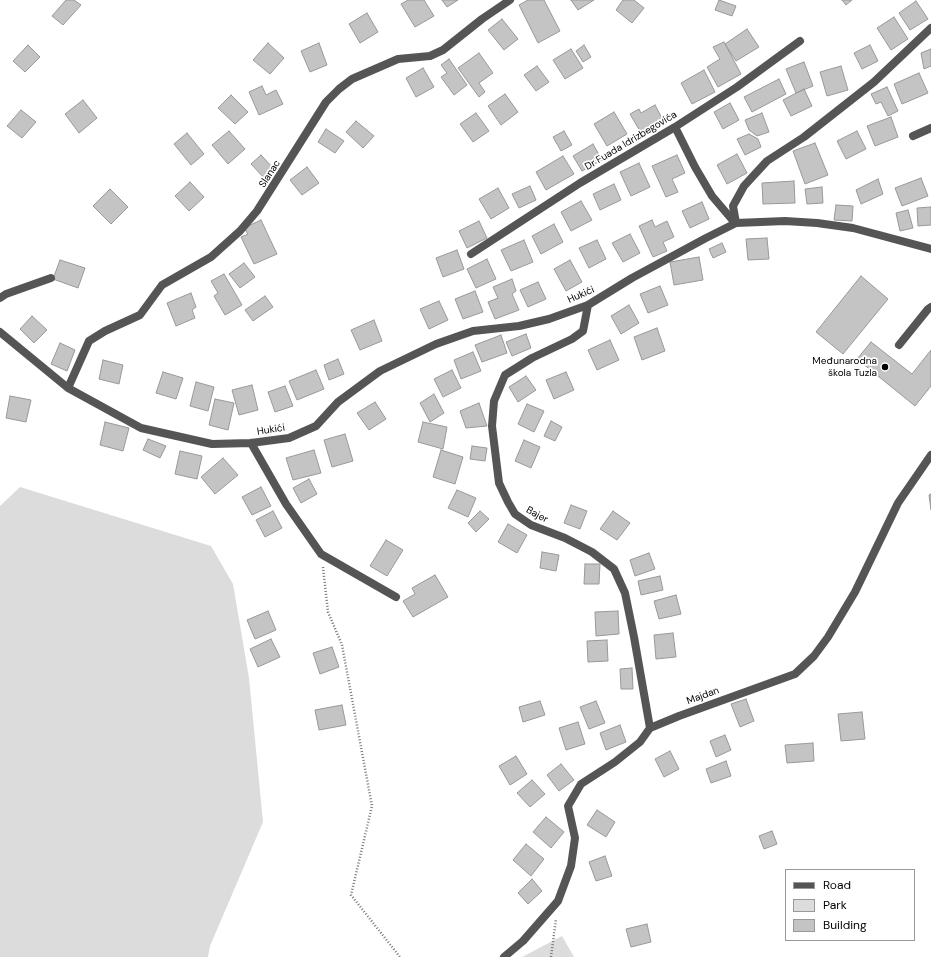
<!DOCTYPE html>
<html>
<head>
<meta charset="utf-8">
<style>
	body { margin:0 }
	#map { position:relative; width:931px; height:957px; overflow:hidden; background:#fff; font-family:"DM Sans",sans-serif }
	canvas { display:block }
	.legend { position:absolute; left:785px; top:869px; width:130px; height:72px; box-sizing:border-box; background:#fff; border:1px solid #999; margin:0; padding:5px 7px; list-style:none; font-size:12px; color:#000 }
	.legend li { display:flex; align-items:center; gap:8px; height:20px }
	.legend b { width:20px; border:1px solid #999 }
</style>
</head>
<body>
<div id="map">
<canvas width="931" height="957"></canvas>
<ul class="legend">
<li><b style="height:5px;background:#555"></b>Road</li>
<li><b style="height:11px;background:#dcdcdc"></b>Park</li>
<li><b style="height:11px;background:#c4c4c4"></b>Building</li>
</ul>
</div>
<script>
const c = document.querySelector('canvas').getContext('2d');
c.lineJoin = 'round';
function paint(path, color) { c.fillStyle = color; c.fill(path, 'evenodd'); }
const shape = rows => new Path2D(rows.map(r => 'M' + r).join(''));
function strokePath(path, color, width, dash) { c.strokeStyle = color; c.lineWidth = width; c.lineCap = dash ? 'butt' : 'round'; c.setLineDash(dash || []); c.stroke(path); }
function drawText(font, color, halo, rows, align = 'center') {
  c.font = font + ' "DM Sans",sans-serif'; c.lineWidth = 3.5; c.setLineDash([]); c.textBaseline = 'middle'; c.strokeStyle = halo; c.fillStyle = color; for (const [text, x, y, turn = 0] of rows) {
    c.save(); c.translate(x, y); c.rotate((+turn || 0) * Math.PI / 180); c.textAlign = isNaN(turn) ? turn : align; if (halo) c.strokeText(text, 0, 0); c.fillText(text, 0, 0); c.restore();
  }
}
const green = shape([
	[20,487,211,546,233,584,249,678,263,822,210,946,208,957,0,957,0,506],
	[562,936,574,957,522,957]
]);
const building = shape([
	[66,0,74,0,81,5,63,25,52,16,66,0],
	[408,0,424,0,434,16,415,27,401,4,408,0],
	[442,0,458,0,447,7,442,0],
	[528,0,544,0,560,31,538,43,519,5,528,0],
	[571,0,594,0,578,10,571,0],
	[623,0,634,0,644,8,632,23,616,10,623,0],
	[719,0,736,6,732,16,715,10,719,0],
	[842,0,852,0,846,5,842,0],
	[916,1,928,19,910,30,899,13,916,1],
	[367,13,378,32,360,43,349,24,367,13],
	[894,17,908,39,891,50,877,28,894,17],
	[502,19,518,39,504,50,488,30,502,19],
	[747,29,759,47,736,61,725,44,747,29],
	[724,42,741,74,718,87,707,67,720,59,713,47,724,42],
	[268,43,284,58,270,74,253,60,268,43],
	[319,43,327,65,310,72,301,51,319,43],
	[28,45,40,57,25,72,13,61,28,45],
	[584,45,591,57,583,62,576,51,584,45],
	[870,45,878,61,862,69,854,53,870,45],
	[571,49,583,68,565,79,553,60,571,49],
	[931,49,931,66,924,69,921,53,931,49],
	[479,53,493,73,479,83,485,92,479,97,458,68,479,53],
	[449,59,467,85,454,95,441,77,447,73,441,65,449,59],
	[804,62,813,86,796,93,786,69,804,62],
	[537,66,549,82,536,91,524,75,537,66],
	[841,66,848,90,827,96,820,72,841,66],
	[423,68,434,87,416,97,406,78,423,68],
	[704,70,715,92,692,104,681,83,704,70],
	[919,73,928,93,902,104,894,84,919,73],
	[779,79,786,94,752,112,744,97,779,79],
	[262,86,266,95,276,90,283,104,259,115,249,92,262,86],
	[887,87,898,111,888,116,881,102,876,104,871,94,887,87],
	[804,89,812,106,791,116,783,100,804,89],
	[505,94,518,112,501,125,488,106,505,94],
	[231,95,248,112,235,124,218,108,231,95],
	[83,100,97,118,79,133,65,114,83,100],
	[730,103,739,120,723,129,714,112,730,103],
	[655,105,663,120,641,133,630,114,639,109,641,113,655,105],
	[21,110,36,122,22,138,7,126,21,110],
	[614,112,627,134,607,146,594,124,614,112],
	[476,113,489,131,473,142,460,124,476,113],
	[762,113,769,132,757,136,749,130,745,120,762,113],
	[891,117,898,137,875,146,867,126,891,117],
	[356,121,374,136,363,148,346,132,356,121],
	[326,129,344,141,335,153,318,142,326,129],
	[229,131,245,149,228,164,212,145,229,131],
	[564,131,572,145,561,151,553,137,564,131],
	[857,131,866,149,846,159,837,141,857,131],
	[187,133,204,154,191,165,174,144,187,133],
	[749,134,758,139,761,147,745,155,737,139,749,134],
	[815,143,828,175,805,184,793,151,815,143],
	[593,144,602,160,582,171,573,156,593,144],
	[737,154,747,173,727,184,717,165,737,154],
	[261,155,276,171,266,180,251,164,261,155],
	[677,155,685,173,672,179,678,192,666,197,652,166,677,155],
	[563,156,574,174,546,190,536,172,563,156],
	[639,163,650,187,631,196,620,172,639,163],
	[307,167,319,183,302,195,290,180,307,167],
	[921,178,928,196,902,206,895,188,921,178],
	[878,179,883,194,861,204,856,190,878,179],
	[794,181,795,203,763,204,762,183,794,181],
	[190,182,204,197,189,211,175,196,190,182],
	[614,184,621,200,600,210,593,194,614,184],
	[530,186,536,200,519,208,512,194,530,186],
	[822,187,823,203,807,204,805,189,822,187],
	[498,188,509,208,491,219,479,199,498,188],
	[110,189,128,207,111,224,93,206,110,189],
	[581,201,592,220,571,231,561,212,581,201],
	[702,202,709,219,690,228,682,211,702,202],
	[836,205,853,206,852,221,834,220,836,205],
	[931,207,931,225,918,226,917,208,931,207],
	[908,210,913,228,900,231,896,213,908,210],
	[261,220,277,254,254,264,241,237,248,234,244,228,261,220],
	[652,220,655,227,667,221,674,237,663,242,667,251,653,257,639,226,652,220],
	[479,221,487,238,467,248,459,231,479,221],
	[554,224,563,242,541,254,532,236,554,224],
	[630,234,640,253,623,262,612,243,630,234],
	[767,238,769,259,748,260,746,239,767,238],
	[524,240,533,262,511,271,501,250,524,240],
	[597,240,606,259,589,268,579,248,597,240],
	[722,243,726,252,713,258,709,249,722,243],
	[457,250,464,269,443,277,436,258,457,250],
	[699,257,703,280,674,285,670,262,699,257],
	[487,259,496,279,476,288,467,269,487,259],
	[60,260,85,268,78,288,53,279,60,260],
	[570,260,582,282,566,291,554,269,570,260],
	[244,263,255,277,240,288,229,274,244,263],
	[224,274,242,305,225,315,214,296,218,293,211,281,224,274],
	[861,276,888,299,843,354,816,332,861,276],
	[512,279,516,291,512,294,519,310,495,319,488,302,498,298,493,287,512,279],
	[538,282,546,299,528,307,520,290,538,282],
	[660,286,668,305,648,313,640,294,660,286],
	[475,291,483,312,463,319,455,299,475,291],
	[191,293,196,307,192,310,195,318,176,326,167,303,191,293],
	[265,296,273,307,253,321,245,310,265,296],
	[439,301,448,320,429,329,420,309,439,301],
	[629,305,639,323,621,334,611,316,629,305],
	[32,316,47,330,34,343,20,329,32,316],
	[374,320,382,341,360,350,351,330,374,320],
	[657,328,665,351,642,360,634,337,657,328],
	[526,334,531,348,512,356,506,342,526,334],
	[501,335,507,353,482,362,475,345,501,335],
	[610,340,619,360,597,370,588,350,610,340],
	[871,342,912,374,931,350,931,386,915,406,857,359,871,342],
	[60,343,75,350,67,371,51,364,60,343],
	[473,352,481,371,461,379,454,360,473,352],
	[338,359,344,374,329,380,324,365,338,359],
	[103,360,123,365,119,384,99,379,103,360],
	[316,370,324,389,297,400,289,381,316,370],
	[452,370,461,388,443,397,434,379,452,370],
	[163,372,183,378,176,399,156,393,163,372],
	[566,372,574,390,554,399,546,380,566,372],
	[526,376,536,390,518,402,509,387,526,376],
	[196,382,214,387,208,411,190,406,196,382],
	[252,385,258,410,239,415,232,390,252,385],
	[285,386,293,406,275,412,268,392,285,386],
	[434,394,444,413,430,422,420,403,434,394],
	[10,396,31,400,26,422,6,418,10,396],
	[215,399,234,403,228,430,209,425,215,399],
	[375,402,386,419,369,430,357,413,375,402],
	[479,403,487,426,466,428,460,411,479,403],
	[527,404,544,411,534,432,518,424,527,404],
	[551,421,562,427,555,441,544,436,551,421],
	[105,422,129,428,123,451,100,445,105,422],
	[423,422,447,427,443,449,418,442,423,422],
	[345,434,353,461,332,467,324,440,345,434],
	[148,439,166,446,160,458,143,450,148,439],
	[524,440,540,447,531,468,515,461,524,440],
	[472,446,487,448,485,461,470,459,472,446],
	[314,450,321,473,293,480,286,458,314,450],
	[441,450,463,457,455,484,433,477,441,450],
	[180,451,202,456,197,479,175,474,180,451],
	[223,458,238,475,215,494,201,477,223,458],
	[309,479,317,494,301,503,293,488,309,479],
	[261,487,271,506,252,515,242,497,261,487],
	[457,490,476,498,468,517,448,508,457,490],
	[931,494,931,510,929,495,931,494],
	[571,505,587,511,580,529,564,523,571,505],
	[273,511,282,528,265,537,256,520,273,511],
	[480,511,489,519,476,532,468,523,480,511],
	[613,511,630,523,617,540,600,529,613,511],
	[508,524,527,535,517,553,498,542,508,524],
	[386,540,403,550,387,576,370,566,386,540],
	[542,552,559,555,556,571,540,568,542,552],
	[649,553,655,569,635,576,630,560,649,553],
	[585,564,600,564,599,584,584,584,585,564],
	[435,575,448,597,413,617,403,601,415,594,412,588,435,575],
	[660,576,663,590,641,595,638,581,660,576],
	[676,595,681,614,659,619,654,601,676,595],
	[268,611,276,630,255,639,247,620,268,611],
	[618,611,619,634,596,636,595,612,618,611],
	[673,633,676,657,656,659,654,635,673,633],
	[271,639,280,657,258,667,250,649,271,639],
	[607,640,608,661,588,662,587,641,607,640],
	[332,647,339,667,320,674,313,653,332,647],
	[632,668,633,689,621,689,620,669,632,668],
	[746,699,754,721,740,727,731,704,746,699],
	[540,701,545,715,523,722,519,707,540,701],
	[596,701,605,723,589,729,580,707,596,701],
	[342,705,346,725,319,730,315,710,342,705],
	[862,712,865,739,841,741,838,714,862,712],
	[578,722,585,744,566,750,559,728,578,722],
	[620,725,626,742,606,750,600,733,620,725],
	[725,735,731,750,716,757,710,741,725,735],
	[813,743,814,761,787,763,785,745,813,743],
	[670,751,679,769,664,777,655,759,670,751],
	[516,756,527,774,510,785,499,766,516,756],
	[726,761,731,776,711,783,706,769,726,761],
	[561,764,574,780,559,791,547,775,561,764],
	[532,780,545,794,530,807,517,793,532,780],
	[597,810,615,822,606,837,587,825,597,810],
	[546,817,564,832,551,848,533,832,546,817],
	[772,831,777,844,764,849,759,836,772,831],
	[526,844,544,859,531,876,513,860,526,844],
	[605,856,612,876,596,881,589,862,605,856],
	[532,879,542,891,528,904,518,893,532,879],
	[647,924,651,942,631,947,626,929,647,924]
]);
const path = shape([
	[323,567,328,612,342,645,372,806,351,895,400,957],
	[551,957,556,919]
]);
const minor = shape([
	[675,127,695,167,712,196,735,223],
	[913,136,931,128],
	[736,223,733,206,744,186,767,161,804,137,874,82,931,28],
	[471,254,580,183,675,127,737,87,800,41],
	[0,298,6,294,51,278],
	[588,305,583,331,572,339,532,358,505,375,494,401,492,426,499,483,508,502,515,514,531,525,565,538,592,552,614,569,625,593,634,637,650,728],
	[0,332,68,388,141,428,212,444,251,443,289,438,316,426,338,402,380,371,436,344,473,331,519,326,549,319,588,305,632,278,706,238,736,223,785,221,817,223,853,228,931,249],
	[899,345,928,309,931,307],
	[68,388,89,341,105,331,140,315,162,285,211,257,240,231,257,211,326,102,339,89,352,79,398,59,430,56,443,50,482,19,510,0],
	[251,443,286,504,321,554,396,597],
	[504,957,523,941,558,901,571,866,575,838,568,806,581,784,615,762,640,742,650,728,679,716,795,674,814,656,828,637,855,592,898,503,931,455]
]);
const markers = [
	[885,367,4,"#000"]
];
const streetNames = [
	["Dr Fuada Idrizbegovića",631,141,-31],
	["Slanac",270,174,-57],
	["Hukići",581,295,-24],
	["Hukići",271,430,-9],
	["Bajer",537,515,28],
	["Majdan",703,696,-20]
];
const poiNames = [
	["Međunarodna",877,361],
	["škola Tuzla",877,373]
];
paint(green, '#dcdcdc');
paint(building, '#c4c4c4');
strokePath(building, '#999', 1);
strokePath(path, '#777', 2.5, [1, 2]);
strokePath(minor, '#555', 8);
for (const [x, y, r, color] of markers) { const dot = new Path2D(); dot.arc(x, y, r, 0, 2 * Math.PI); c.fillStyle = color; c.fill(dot); strokePath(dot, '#fff', 1.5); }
drawText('10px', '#000', '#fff', streetNames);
drawText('10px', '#000', '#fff', poiNames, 'right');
</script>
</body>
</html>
